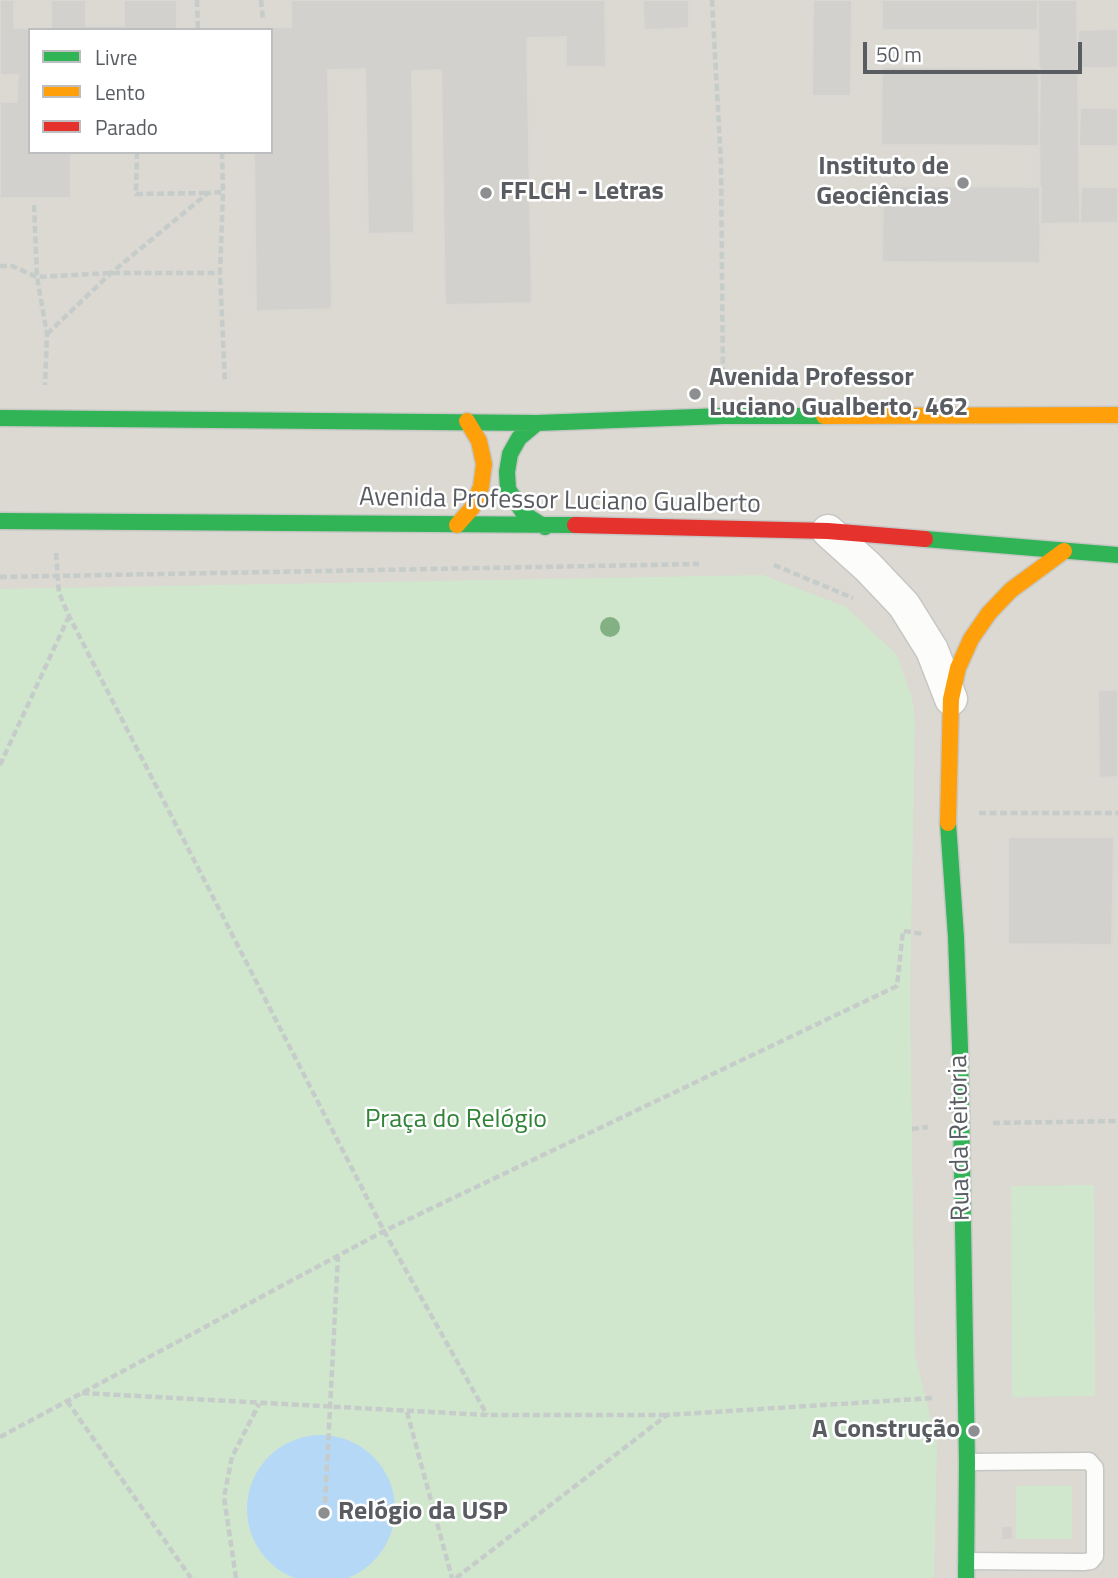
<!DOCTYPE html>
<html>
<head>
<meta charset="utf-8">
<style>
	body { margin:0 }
	#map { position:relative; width:1118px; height:1578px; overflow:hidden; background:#eae9e3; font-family:"Titillium Web",sans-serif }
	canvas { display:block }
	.legend { position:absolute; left:28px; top:28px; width:245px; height:126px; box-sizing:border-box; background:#fff; border:2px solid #bdbec0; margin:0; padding:9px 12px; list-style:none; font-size:21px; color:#595d62 }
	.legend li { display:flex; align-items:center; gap:14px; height:35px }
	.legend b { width:35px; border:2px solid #bdbec0 }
	.scale { position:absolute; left:863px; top:42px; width:219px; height:32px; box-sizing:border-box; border:4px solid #595d62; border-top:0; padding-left:9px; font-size:21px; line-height:24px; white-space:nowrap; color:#595d62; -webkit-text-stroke:5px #fff; paint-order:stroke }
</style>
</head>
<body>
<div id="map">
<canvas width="1118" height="1578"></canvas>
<ul class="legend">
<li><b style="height:9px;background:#30b455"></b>Livre</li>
<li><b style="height:9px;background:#ff9f0a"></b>Lento</li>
<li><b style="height:9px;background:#e5322d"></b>Parado</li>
</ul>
<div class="scale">50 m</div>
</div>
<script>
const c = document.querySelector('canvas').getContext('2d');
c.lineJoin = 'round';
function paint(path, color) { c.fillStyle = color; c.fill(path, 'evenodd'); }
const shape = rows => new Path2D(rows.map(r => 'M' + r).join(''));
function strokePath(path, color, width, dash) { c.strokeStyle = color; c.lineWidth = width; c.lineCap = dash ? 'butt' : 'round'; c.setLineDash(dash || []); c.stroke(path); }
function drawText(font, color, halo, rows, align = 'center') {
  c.font = font + ' "Titillium Web",sans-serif'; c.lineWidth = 5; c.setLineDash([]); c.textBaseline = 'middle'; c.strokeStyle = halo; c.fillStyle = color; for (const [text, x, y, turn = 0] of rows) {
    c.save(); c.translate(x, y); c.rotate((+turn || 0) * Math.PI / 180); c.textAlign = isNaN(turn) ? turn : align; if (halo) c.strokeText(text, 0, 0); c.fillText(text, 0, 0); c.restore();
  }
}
const education = shape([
	[0,0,1118,0,1118,1578,0,1578],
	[30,30,271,30,271,152,30,152]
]);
const green = shape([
	[763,575,846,607,897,655,912,698,915,718,910,998,915,1355,937,1444,934,1578,0,1578,0,589],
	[1094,1185,1095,1396,1012,1397,1011,1186],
	[1016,1486,1072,1486,1072,1539,1016,1539]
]);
const water = shape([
	'247 1509a74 74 0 1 1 148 0a74 74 0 1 1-148 0Z'
]);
const building = shape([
	[0,0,14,0,14,28,51,28,51,0,86,0,86,26,124,26,124,0,177,0,177,30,30,30,30,152,71,152,71,198,0,198,0,102,17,102,18,75,0,75,0,0],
	[291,0,605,0,606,67,566,67,566,37,527,38,532,303,445,305,441,70,412,71,414,233,368,234,365,69,328,70,332,309,256,311,254,152,271,152,271,30,252,28,291,27,291,0],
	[643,0,689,0,689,28,644,30,643,0],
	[813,0,852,0,851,96,812,96,813,0],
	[882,0,1038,0,1038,30,882,30,882,0],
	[1038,0,1077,0,1080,223,1040,224,1038,0],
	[1118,29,1118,68,1078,68,1078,30,1118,29],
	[882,67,1040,68,1039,146,881,145,882,67],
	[1080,108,1118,108,1118,146,1079,146,1080,108],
	[883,186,1041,187,1040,263,882,262,883,186],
	[1081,187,1118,187,1118,223,1080,223,1081,187],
	[1098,690,1118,690,1118,777,1099,778,1098,690],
	[1008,837,1114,837,1112,945,1008,944,1008,837],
	[1001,1526,1013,1526,1013,1540,1001,1540,1001,1526]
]);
const path = shape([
	[197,0,198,30],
	[261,0,263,21],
	[712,0,721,163,723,383],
	[137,152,136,194,207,193],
	[222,152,223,192,220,273,225,383],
	[34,205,37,277,47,334,45,385],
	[0,266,12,266,37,277,111,273,220,273],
	[47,334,111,273,208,193,223,192],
	[56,553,59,593,69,616,384,1231,487,1415],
	[774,565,853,598],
	[0,577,699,564],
	[0,765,69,616],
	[979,813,1118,813],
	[993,1123,1118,1121],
	[912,1129,928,1127],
	[82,1393,487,1415,667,1415],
	[67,1401,191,1578],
	[407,1412,452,1578],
	[0,1437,384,1231,897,986,903,931,924,934],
	[325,1503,338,1256],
	[236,1578,224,1497,232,1457,259,1404],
	[456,1578,667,1415,933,1398]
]);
const lane = shape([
	[966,1561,1084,1562,1091,1561,1095,1556,1095,1468,1089,1461,967,1462]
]);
const street = shape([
	[828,531,868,567,904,605,932,650,951,699]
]);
const fast = shape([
	[0,418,537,423,723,416,824,416],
	[537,423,519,438,510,454,507,472,508,489,524,514,545,527],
	[0,521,575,525],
	[925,539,1118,555],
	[948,823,956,937,960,1048,967,1462,966,1578]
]);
const slow = shape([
	[824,416,1118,415],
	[457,525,472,508,481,487,484,464,479,441,467,421],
	[948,823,951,699,958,668,971,639,989,613,1011,590,1064,551]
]);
const jam = shape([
	[575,525,828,531,925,539]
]);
const trees = [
	[610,627]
];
const markers = [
	[963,183,7,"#8c8e8f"],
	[486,193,7,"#8c8e8f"],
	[695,394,7,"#8c8e8f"],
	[974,1431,7,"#8c8e8f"],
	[324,1513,7,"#8c8e8f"]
];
const poiNames = [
	["Instituto de",949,168,"right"],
	["Geociências",949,198,"right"],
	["FFLCH - Letras",500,193],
	["Avenida Professor",709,379],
	["Luciano Gualberto, 462",709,409],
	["A Construção",960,1431,"right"],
	["Relógio da USP",338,1513]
];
const streetNames = [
	["Avenida Professor Luciano Gualberto",560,502,1],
	["Rua da Reitoria",961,1138,-91]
];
const parkNames = [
	["Praça do Relógio",456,1121]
];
paint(education, '#dbd9d1');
paint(green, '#d0e7ce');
paint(water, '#b5d8f7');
paint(building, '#d2d1cd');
strokePath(building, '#dad8d2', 2);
strokePath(lane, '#c6c7c5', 19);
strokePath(street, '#c6c7c5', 35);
strokePath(fast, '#c6c7c5', 19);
strokePath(slow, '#c6c7c5', 19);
strokePath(jam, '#c6c7c5', 19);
strokePath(path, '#c6ccc9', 4.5, [7, 3.5]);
strokePath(lane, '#fcfcfb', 16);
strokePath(street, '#fcfcfb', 32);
strokePath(fast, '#30b455', 16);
strokePath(slow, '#ff9f0a', 16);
strokePath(jam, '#e5322d', 16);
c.fillStyle = '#84b184';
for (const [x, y] of trees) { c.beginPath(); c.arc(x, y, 10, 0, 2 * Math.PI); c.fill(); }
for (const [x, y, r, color] of markers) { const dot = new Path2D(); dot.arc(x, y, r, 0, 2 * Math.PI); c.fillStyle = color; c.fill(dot); strokePath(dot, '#fff', 2.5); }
drawText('bold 26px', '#595d62', '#fff', poiNames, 'left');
drawText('26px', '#595d62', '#fff', streetNames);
drawText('26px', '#308337', '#fff', parkNames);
</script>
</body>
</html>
